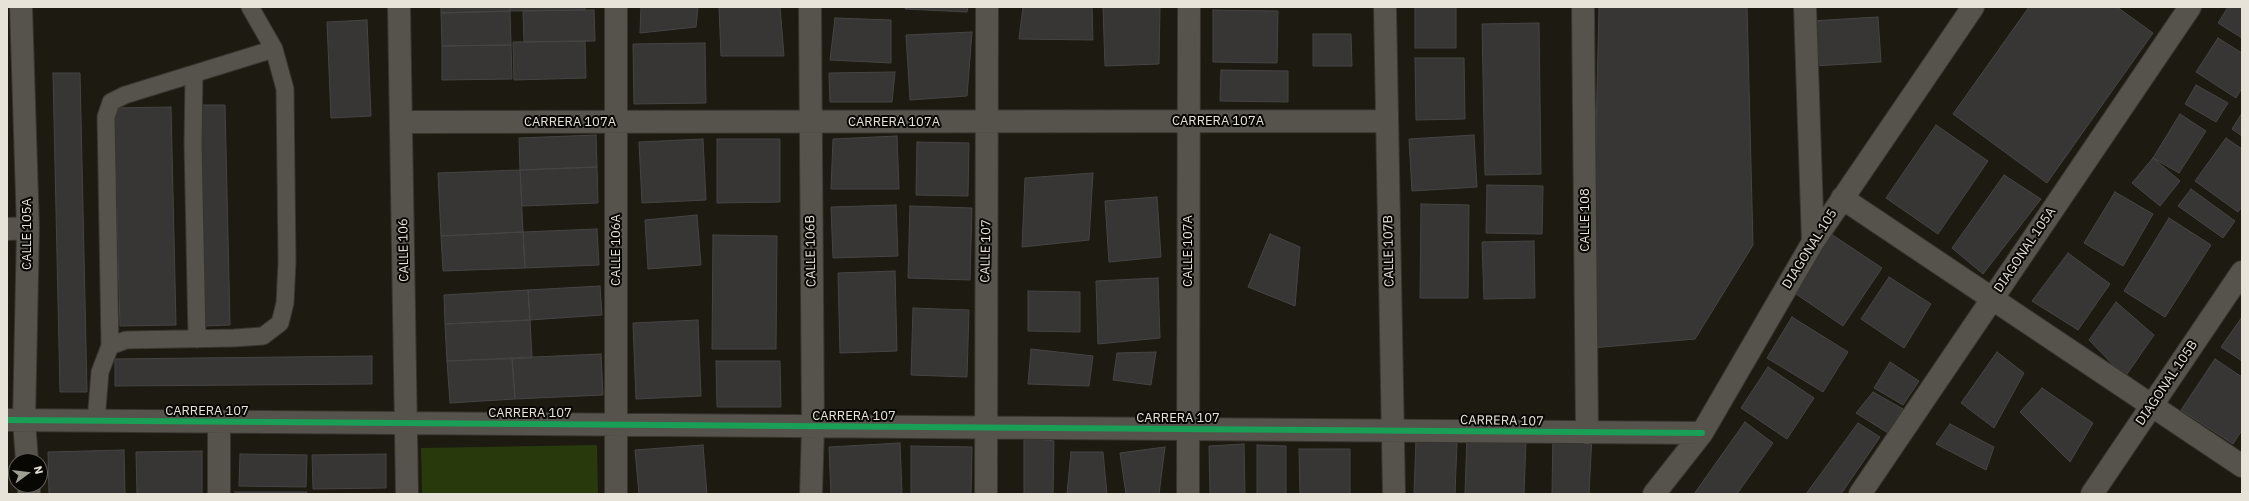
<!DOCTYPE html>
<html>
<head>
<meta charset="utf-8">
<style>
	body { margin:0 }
	#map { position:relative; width:2249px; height:501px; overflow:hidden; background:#1d1a12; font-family:"IBM Plex Sans",sans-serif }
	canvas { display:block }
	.frame { position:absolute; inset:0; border:8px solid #e7e3d9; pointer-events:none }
	.north { position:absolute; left:8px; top:453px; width:40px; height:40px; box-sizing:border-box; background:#090703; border:1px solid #625f59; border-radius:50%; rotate:75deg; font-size:11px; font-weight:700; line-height:16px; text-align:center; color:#e7e3d9 }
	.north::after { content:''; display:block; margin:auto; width:14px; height:18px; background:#a09d93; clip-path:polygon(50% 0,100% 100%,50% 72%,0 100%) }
</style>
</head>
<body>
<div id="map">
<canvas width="2249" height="501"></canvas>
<div class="frame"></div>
<div class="north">N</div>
</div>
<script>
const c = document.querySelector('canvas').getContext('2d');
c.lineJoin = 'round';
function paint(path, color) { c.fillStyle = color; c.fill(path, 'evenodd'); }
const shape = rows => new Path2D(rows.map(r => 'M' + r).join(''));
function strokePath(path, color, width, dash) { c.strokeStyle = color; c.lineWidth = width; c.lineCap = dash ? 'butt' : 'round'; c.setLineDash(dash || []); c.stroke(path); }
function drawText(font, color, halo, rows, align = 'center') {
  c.font = font + ' "IBM Plex Sans",sans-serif'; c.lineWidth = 4; c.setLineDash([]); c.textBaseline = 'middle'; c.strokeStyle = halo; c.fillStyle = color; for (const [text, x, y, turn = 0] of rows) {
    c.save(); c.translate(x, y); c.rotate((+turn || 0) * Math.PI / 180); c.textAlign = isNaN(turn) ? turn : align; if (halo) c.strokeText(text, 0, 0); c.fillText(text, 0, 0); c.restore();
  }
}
const green = shape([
	[597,445,598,494,422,494,421,448]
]);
const building = shape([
	[441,7,510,7,510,11,441,13,441,7],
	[510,7,585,7,585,10,510,11,510,7],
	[641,7,698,7,696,27,640,33,641,7],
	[719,7,780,7,784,56,721,56,719,7],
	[906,7,968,7,967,12,905,9,906,7],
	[1023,7,1092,7,1093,40,1019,39,1023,7],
	[1103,7,1160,7,1159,64,1105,66,1103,7],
	[1415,7,1456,7,1456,48,1415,48,1415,7],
	[1599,7,1747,7,1753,245,1695,339,1591,348,1599,7],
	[2029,7,2117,7,2153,33,2047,183,1953,114,2029,7],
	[2228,7,2242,7,2242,38,2218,23,2228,7],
	[594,10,595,41,524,42,523,11,594,10],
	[1213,10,1278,11,1277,63,1213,62,1213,10],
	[510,11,511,45,442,46,441,13,510,11],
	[1878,17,1881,62,1814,66,1811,21,1878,17],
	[835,18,891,20,891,63,830,60,835,18],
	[367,20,371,116,331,118,327,22,367,20],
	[1539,23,1541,174,1485,175,1482,24,1539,23],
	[972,32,967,96,910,100,906,35,972,32],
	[1313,34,1351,34,1352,66,1313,66,1313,34],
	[2218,38,2242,53,2242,88,2236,98,2196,72,2218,38],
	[585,41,586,78,514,80,513,42,585,41],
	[705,43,706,103,634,104,633,44,705,43],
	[511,45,512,79,442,80,442,46,511,45],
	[1415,58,1464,58,1465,119,1416,120,1415,58],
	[1221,70,1288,71,1288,102,1220,101,1221,70],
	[895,72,892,102,830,102,829,73,895,72],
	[53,73,80,73,87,392,60,392,53,73],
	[2196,85,2228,103,2216,122,2185,104,2196,85],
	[200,105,225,105,230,325,205,326,200,105],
	[171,107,176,325,120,326,114,108,171,107],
	[2242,113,2242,136,2232,129,2242,113],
	[2180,114,2206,131,2179,173,2153,158,2180,114],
	[1936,125,1988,161,1938,234,1886,198,1936,125],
	[596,135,597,167,520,170,519,138,596,135],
	[1474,135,1477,187,1412,191,1409,139,1474,135],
	[897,136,899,189,831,189,833,139,897,136],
	[2226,138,2242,149,2242,207,2238,212,2195,181,2226,138],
	[703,139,706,200,642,203,639,142,703,139],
	[717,139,780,139,780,202,717,203,717,139],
	[917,142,969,143,968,196,916,195,917,142],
	[2153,158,2180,181,2160,206,2132,183,2153,158],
	[597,167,598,203,522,206,520,170,597,167],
	[520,170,523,232,441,236,438,173,520,170],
	[1093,173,1089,240,1022,247,1025,178,1093,173],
	[2004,175,2041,199,1983,274,1952,248,2004,175],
	[1487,185,1543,186,1542,234,1486,233,1487,185],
	[2191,189,2235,221,2223,238,2178,206,2191,189],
	[2115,192,2153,214,2123,266,2084,243,2115,192],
	[1157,197,1161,257,1109,262,1105,201,1157,197],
	[1421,204,1469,205,1468,298,1420,298,1421,204],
	[896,205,898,256,833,258,831,207,896,205],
	[910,206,972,208,970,280,908,278,910,206],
	[697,215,701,265,648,269,645,220,697,215],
	[2169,218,2211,245,2165,317,2124,291,2169,218],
	[597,229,599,265,525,268,523,232,597,229],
	[523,232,525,268,443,271,441,236,523,232],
	[1270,234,1300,247,1295,306,1248,287,1270,234],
	[1831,234,1882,268,1843,326,1793,292,1831,234],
	[713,235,777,236,776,349,712,349,713,235],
	[1534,241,1535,298,1484,299,1482,242,1534,241],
	[2068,253,2110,284,2078,330,2032,301,2068,253],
	[895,271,897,351,840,353,838,273,895,271],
	[1889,277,1931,304,1904,348,1861,319,1889,277],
	[1158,278,1160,338,1098,344,1096,281,1158,278],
	[600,286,602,315,530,320,528,290,600,286],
	[528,290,530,320,445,324,444,295,528,290],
	[1028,291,1080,292,1080,332,1028,331,1028,291],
	[2116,302,2154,335,2125,377,2089,340,2116,302],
	[913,308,969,310,967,377,911,375,913,308],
	[1792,317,1848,352,1823,392,1767,358,1792,317],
	[2242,317,2242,361,2221,347,2242,317],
	[530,320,532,358,447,361,445,324,530,320],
	[698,320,701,396,636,399,633,323,698,320],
	[1031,349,1093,356,1089,386,1028,384,1031,349],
	[1156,352,1151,385,1113,380,1117,353,1156,352],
	[1997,352,2024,373,1994,428,1961,403,1997,352],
	[601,354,603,395,515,399,512,358,601,354],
	[372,356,372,384,115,386,115,359,372,356],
	[512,358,515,399,450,403,447,361,512,358],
	[2215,359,2242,377,2242,430,2233,444,2181,410,2215,359],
	[716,361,780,361,781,407,717,407,716,361],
	[1890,362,1919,381,1903,405,1874,388,1890,362],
	[1768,367,1814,398,1787,439,1741,408,1768,367],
	[2042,388,2093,423,2070,462,2020,412,2042,388],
	[1873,392,1903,409,1888,433,1856,413,1873,392],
	[1745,422,1773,443,1737,494,1694,494,1745,422],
	[1858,423,1880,437,1841,494,1806,494,1858,423],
	[1950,424,1994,447,1986,470,1936,444,1950,424],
	[1553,433,1592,435,1589,494,1552,494,1553,433],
	[1024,437,1054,441,1053,494,1024,494,1024,437],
	[1467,437,1526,440,1524,494,1465,494,1467,437],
	[1416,440,1457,442,1455,494,1414,494,1416,440],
	[900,443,902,494,831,494,829,447,900,443],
	[1244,444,1245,494,1210,494,1209,446,1244,444],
	[703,445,707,494,639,494,635,450,703,445],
	[1257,445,1286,446,1286,494,1257,494,1257,445],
	[911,446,972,447,971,494,911,494,911,446],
	[1165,447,1159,494,1126,494,1120,453,1165,447],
	[1299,449,1350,449,1350,494,1300,494,1299,449],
	[124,450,125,494,49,494,48,452,124,450],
	[202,451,202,494,137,494,136,452,202,451],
	[1071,452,1103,452,1107,494,1067,494,1071,452],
	[240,454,307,455,306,487,239,486,240,454],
	[386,454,386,488,313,489,312,455,386,454],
	[235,492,307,492,307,494,235,494,235,492]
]);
const service = shape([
	[194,74,193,144,197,339],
	[110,346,106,117,111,102,125,95,274,49],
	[96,421,100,372,110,346,126,340,234,338,263,336,280,323,285,303,287,262,285,89,274,49,250,7]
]);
const minor = shape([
	[21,7,28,228,24,421,27,461],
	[399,7,407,494],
	[810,7,813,427,811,494],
	[1385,7,1394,494],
	[1583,7,1587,433],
	[1805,7,1813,242],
	[402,122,1386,121],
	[1842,198,2242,466],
	[7,229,28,228],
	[7,420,1702,433],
	[29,485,29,494],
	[219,494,219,422],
	[616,494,616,7],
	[986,494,987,7],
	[1188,494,1189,7],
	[1654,494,1702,433,1813,242,1973,7],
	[1860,494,2190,7],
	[2092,494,2242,272]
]);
const cycleway = shape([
	[7,420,1702,433]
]);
const streetNames = [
	["CARRERA 107A",1218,121],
	["CARRERA 107A",570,122],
	["CARRERA 107A",894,122],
	["CALLE 108",1585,220,-90],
	["CALLE 105A",27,234,-90],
	["DIAGONAL 105",1810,249,-58],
	["CALLE 106",404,250,-91],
	["CALLE 106A",616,250,-90],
	["DIAGONAL 105A",2025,250,-56],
	["CALLE 106B",811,251,-91],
	["CALLE 107",986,251,-89],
	["CALLE 107A",1188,251,-90],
	["CALLE 107B",1389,251,-91],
	["DIAGONAL 105B",2167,383,-56],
	["CARRERA 107",207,411],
	["CARRERA 107",530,413],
	["CARRERA 107",854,416],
	["CARRERA 107",1178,418],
	["CARRERA 107",1502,421,1]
];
paint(green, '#28390c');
paint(building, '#383635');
strokePath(building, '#474544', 1);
strokePath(service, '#38352f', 19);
strokePath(minor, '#38352f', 24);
strokePath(service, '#55534c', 17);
strokePath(minor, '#55534c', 22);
strokePath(cycleway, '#1a9f57', 6);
drawText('13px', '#e7e3d9', '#090703', streetNames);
</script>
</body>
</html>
